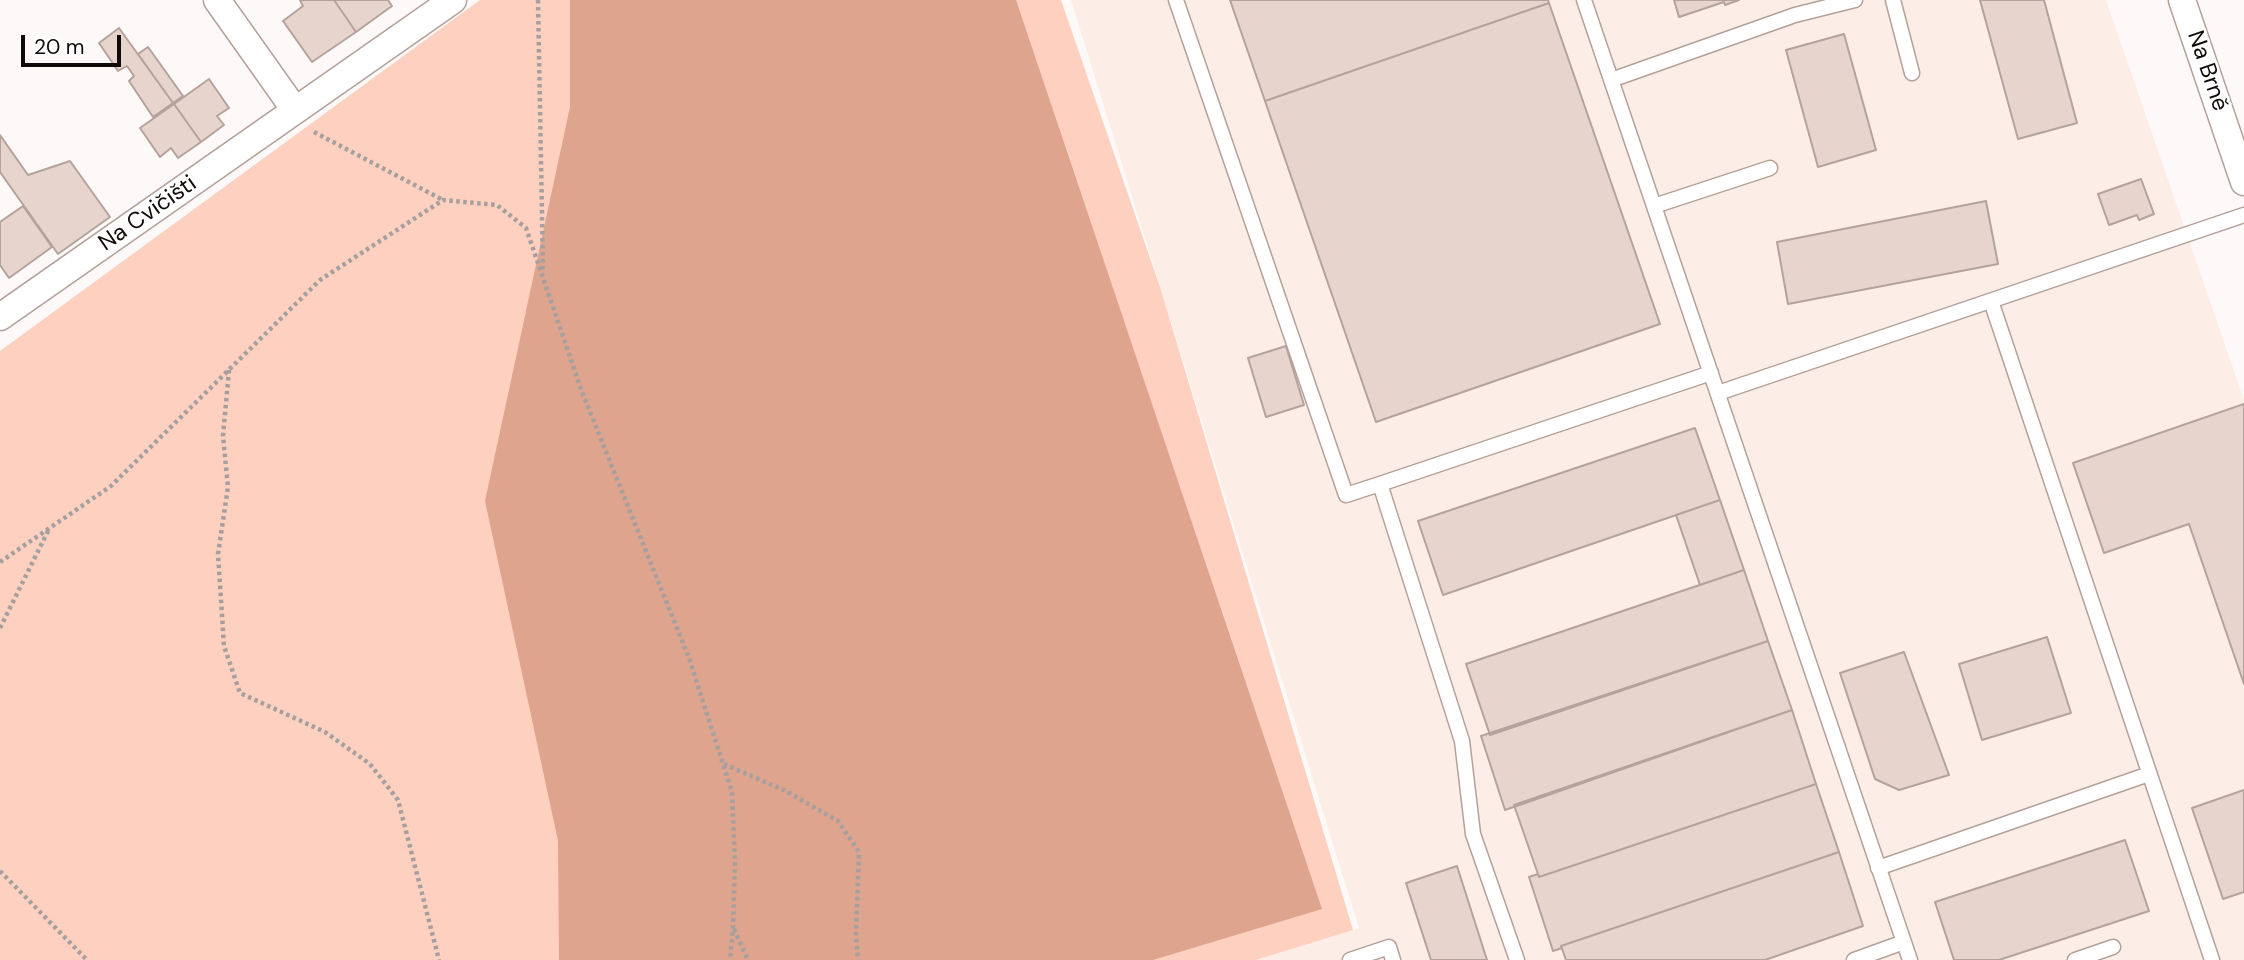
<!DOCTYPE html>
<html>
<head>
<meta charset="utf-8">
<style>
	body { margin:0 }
	#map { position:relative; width:2244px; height:960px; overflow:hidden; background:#fdf9f8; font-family:"DM Sans",sans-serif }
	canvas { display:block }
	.scale { position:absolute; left:21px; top:35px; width:100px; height:32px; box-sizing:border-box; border:4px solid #100a08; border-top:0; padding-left:9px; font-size:21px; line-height:24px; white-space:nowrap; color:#100a08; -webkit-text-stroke:5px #fff; paint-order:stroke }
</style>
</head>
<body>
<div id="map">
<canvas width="2244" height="960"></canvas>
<div class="scale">20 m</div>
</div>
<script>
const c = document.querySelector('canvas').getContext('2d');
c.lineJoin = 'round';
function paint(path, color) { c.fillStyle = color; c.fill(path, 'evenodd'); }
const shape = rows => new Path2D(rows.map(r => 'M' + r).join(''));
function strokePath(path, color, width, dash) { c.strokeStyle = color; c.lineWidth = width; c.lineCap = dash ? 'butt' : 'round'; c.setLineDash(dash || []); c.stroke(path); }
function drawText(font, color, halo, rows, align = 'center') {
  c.font = font + ' "DM Sans",sans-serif'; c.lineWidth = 5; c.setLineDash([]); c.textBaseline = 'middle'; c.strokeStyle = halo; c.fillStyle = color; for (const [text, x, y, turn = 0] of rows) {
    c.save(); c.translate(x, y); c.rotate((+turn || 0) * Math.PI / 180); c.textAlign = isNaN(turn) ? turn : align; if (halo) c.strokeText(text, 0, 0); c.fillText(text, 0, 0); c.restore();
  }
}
const built = shape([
	[1071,0,2106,0,2244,400,2244,960,1256,960,1359,928]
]);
const green = shape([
	[480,0,1061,0,1160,287,1353,930,1256,960,0,960,0,351]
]);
const forest = shape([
	[570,0,1016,0,1322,909,1153,960,559,960,558,841,485,501,570,107]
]);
const building = shape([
	[300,0,334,0,356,32,312,62,283,21,303,6,300,0],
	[334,0,388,0,392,6,356,32,334,0],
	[1230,0,1548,0,1549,3,1265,101,1230,0],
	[1674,0,1739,0,1725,5,1724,2,1679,17,1674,0],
	[1980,0,2044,0,2077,123,2018,139,1980,0],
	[1549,3,1660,324,1376,422,1265,101,1549,3],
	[119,28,173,103,153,117,129,81,134,76,127,66,118,71,99,43,119,28],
	[1844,34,1876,150,1818,167,1786,50,1844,34],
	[148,47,183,96,173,103,138,54,148,47],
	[209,79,229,108,217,116,224,125,201,142,174,104,209,79],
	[174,104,201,142,178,158,171,148,160,157,140,128,174,104],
	[0,135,28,175,70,161,110,217,58,254,0,172,0,135],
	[2141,179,2154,214,2139,220,2137,215,2109,225,2098,194,2141,179],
	[1986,201,1998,264,1788,304,1777,242,1986,201],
	[23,206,52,247,9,278,0,265,0,222,23,206],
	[1286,346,1304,405,1266,417,1248,358,1286,346],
	[2244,404,2244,684,2189,524,2104,553,2073,463,2244,404],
	[1695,428,1720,500,1443,595,1418,521,1695,428],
	[1720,500,1744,570,1700,585,1676,515,1720,500],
	[1744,570,1768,641,1490,735,1466,664,1744,570],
	[2047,637,2071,713,1982,740,1959,664,2047,637],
	[1768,641,1792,710,1505,810,1481,736,1768,641],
	[1904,652,1949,775,1899,790,1875,779,1840,673,1904,652],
	[1792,710,1816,784,1539,877,1514,805,1792,710],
	[1816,784,1839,852,1561,946,1562,948,1553,951,1529,877,1538,874,1539,877,1816,784],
	[2244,790,2244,892,2223,899,2192,808,2244,790],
	[2125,840,2149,911,1999,960,1954,960,1935,902,2125,840],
	[1839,852,1863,926,1765,960,1566,960,1561,946,1839,852],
	[1457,866,1487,960,1431,960,1406,883,1457,866]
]);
const path = shape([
	[538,0,543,269],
	[314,132,443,200],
	[229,370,223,436,228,487,218,554,224,646,240,693,325,732,370,764,398,800,439,960],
	[0,562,111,486,320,280,443,200,497,205,526,228,582,392,689,658,732,792,735,862,733,928,730,960],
	[0,628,49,529],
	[724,764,786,791,838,821,859,852,856,934,858,960],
	[0,871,87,960],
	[734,929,748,960]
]);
const service = shape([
	[1176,0,1346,495,1380,484],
	[1584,0,1910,960],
	[1893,0,1912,73],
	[1611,80,1795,15,1855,0],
	[1654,206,1770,168],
	[1991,301,2212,960],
	[1718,393,2244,215],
	[1878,868,2149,774],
	[1350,960,1389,947,1393,960],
	[1517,960,1473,834,1462,741,1380,484,1711,373],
	[1854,960,1904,942],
	[2075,960,2113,947]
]);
const minor = shape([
	[217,0,295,110],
	[2182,0,2244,182],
	[0,317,453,0]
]);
const streetNames = [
	["Na Brně",2207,71,71],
	["Na Cvičišti",148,214,-35]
];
paint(built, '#fdede7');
paint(green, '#fed0bf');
paint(forest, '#dea48e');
paint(building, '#e7d4cd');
strokePath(building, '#b4a29c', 2);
strokePath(service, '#b3a19a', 17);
strokePath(minor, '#b3a19a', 29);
strokePath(path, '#a5a09f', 4.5, [3.5, 3.5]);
strokePath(service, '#fff', 14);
strokePath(minor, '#fff', 26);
drawText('23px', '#100a08', '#fff', streetNames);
</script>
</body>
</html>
